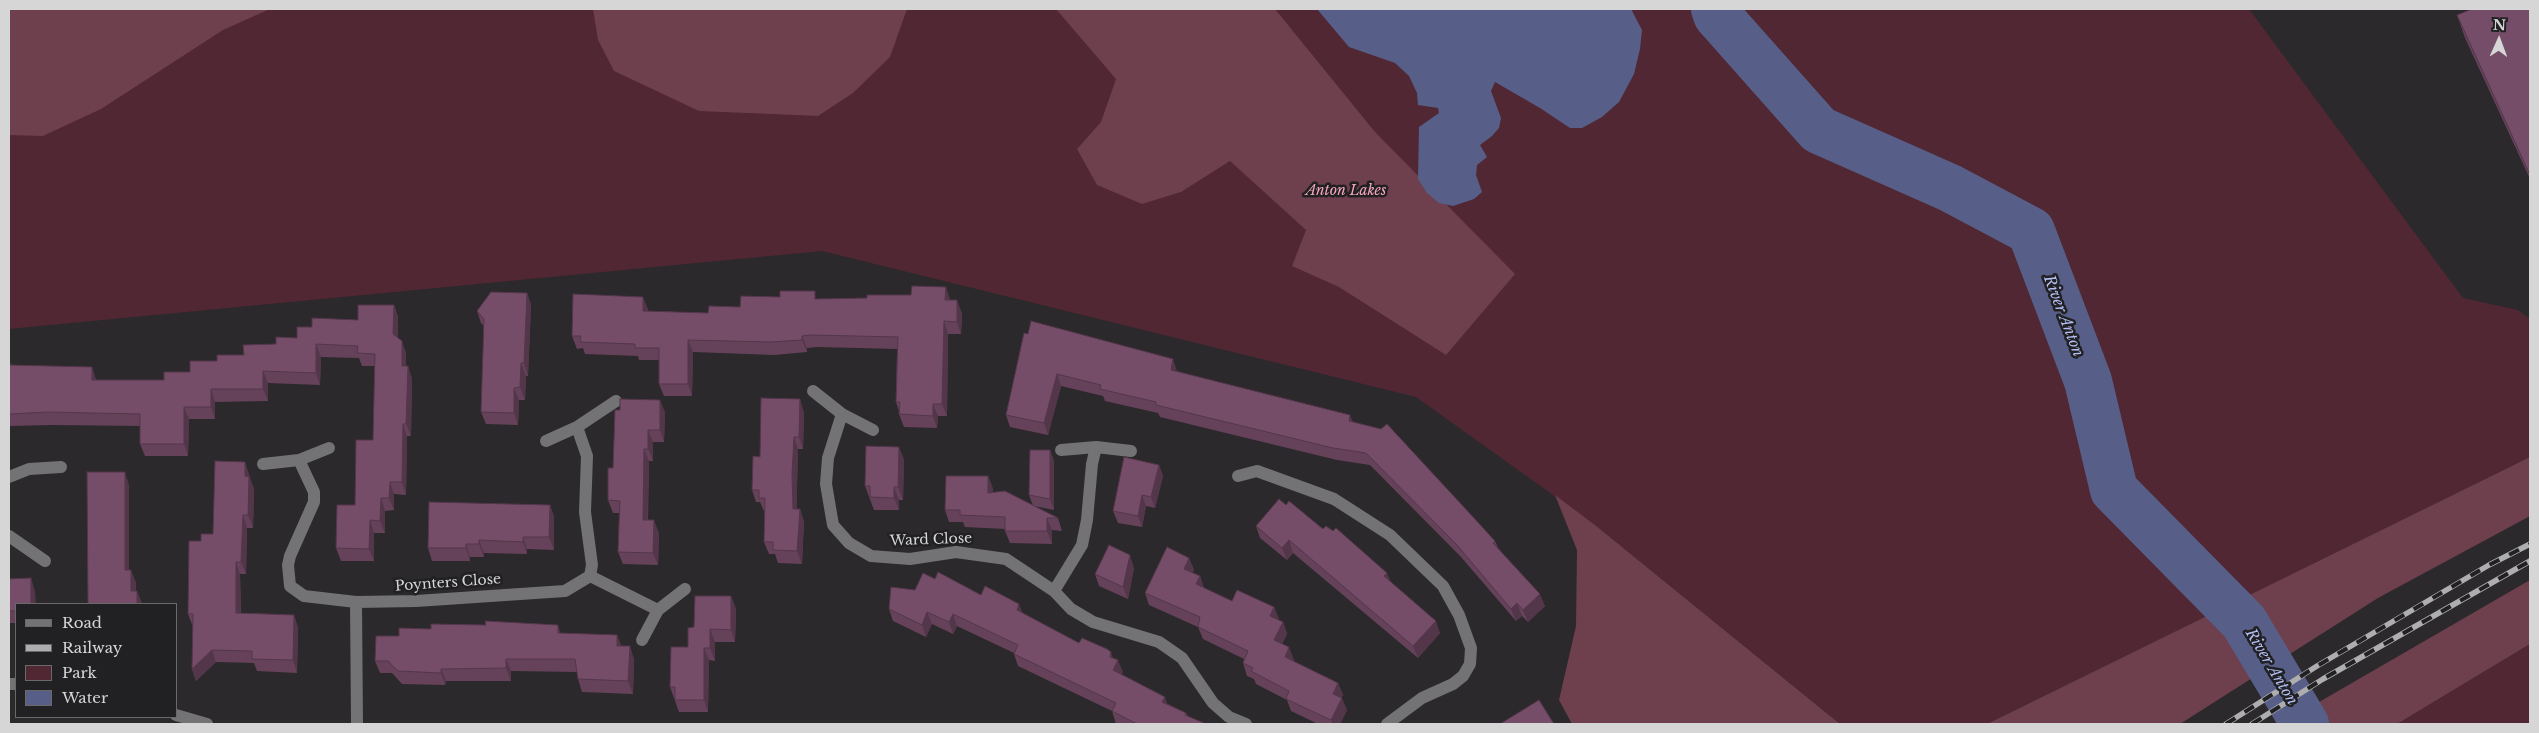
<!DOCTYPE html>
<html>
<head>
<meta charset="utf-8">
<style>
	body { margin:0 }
	#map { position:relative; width:2539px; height:733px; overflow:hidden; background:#2b292b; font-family:"Libre Baskerville",serif }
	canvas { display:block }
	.frame { position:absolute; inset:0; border:10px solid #d7d6d7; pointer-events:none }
	.legend { position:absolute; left:15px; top:603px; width:162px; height:115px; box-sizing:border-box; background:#212022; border:1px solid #6a696a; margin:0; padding:6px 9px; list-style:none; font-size:15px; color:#d7d6d7 }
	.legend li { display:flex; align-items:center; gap:10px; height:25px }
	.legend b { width:25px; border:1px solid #6a696a }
	.north { position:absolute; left:2474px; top:15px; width:50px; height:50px; -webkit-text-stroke:4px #212022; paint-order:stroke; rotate:2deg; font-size:14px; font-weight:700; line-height:20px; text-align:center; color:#d7d6d7 }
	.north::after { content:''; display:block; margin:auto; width:18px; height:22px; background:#d7d6d7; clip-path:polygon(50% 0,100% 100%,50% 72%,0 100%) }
</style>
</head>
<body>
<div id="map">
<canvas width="2539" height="733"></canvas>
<div class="frame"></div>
<ul class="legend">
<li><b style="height:6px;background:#737274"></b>Road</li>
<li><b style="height:6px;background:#afaeaf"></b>Railway</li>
<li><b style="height:14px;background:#502733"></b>Park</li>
<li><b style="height:14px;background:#575f89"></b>Water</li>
</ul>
<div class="north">N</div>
</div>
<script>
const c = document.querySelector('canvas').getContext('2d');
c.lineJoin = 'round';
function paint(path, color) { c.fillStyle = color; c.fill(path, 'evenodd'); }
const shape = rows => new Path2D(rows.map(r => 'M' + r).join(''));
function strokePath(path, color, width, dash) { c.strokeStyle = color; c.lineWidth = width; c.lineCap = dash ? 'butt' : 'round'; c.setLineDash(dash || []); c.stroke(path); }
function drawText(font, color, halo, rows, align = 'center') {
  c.font = font + ' "Libre Baskerville",serif'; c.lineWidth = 5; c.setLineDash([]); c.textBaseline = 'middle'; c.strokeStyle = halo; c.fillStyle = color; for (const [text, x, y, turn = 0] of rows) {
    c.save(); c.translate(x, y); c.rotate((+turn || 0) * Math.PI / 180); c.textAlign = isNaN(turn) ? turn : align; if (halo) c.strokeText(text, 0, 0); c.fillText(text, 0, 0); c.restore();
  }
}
const green = shape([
	[9,9,2249,9,2463,298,2518,310,2530,319,2530,457,1987,724,1840,724,1595,525,1416,397,822,251,9,329],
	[2530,644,2530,724,2397,724]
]);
const forest = shape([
	[9,9,270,9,223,30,101,109,43,136,9,135],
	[593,9,907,9,890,57,853,93,818,116,699,111,614,71,598,40],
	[1056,9,1275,9,1375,132,1515,274,1446,355,1339,287,1292,266,1306,230,1230,161,1181,192,1142,204,1097,185,1077,149,1101,122,1116,79],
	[2530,457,2530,516,2378,598,2180,724,1987,724],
	[1555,495,1595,525,1840,724,1572,724,1559,700,1576,626,1577,550],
	[2530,580,2530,644,2397,724,2281,724]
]);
const water = shape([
	[1317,9,1631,9,1642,30,1640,49,1634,74,1619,102,1602,117,1582,128,1570,128,1540,108,1495,82,1491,91,1501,118,1499,128,1492,136,1480,145,1487,157,1477,165,1476,175,1482,192,1474,199,1453,206,1439,203,1427,193,1418,179,1419,127,1439,113,1438,108,1418,105,1417,93,1409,76,1395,63,1349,47]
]);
const river = shape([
	[1715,9,1717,15,1819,130,1950,188,2031,231,2088,381,2114,490,2244,622,2305,724]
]);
const minor = shape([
	[813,391,842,414,828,458,826,484,833,525,849,543,871,556,910,559,956,552,1006,559,1054,591,1071,609,1093,622,1159,642,1182,658,1213,703,1229,717,1246,724],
	[842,414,873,430],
	[546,441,577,427],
	[1096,447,1131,451],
	[299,460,329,448],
	[263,464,299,460,314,492,314,502,290,556,288,565,290,586,304,596,356,602,416,601,565,591,590,576,592,565,585,512,587,456,577,427,616,401],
	[1238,476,1257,471,1334,499,1390,535,1443,586,1459,615,1471,648,1470,664,1463,676,1453,684,1422,698,1387,724],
	[9,477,29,469,61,467],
	[9,536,45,561],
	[590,576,658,610,685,589],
	[1054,591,1082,545,1087,520,1092,464,1096,447,1061,450],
	[356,602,357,724],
	[642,640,658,610],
	[9,684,16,684],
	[176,715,207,724]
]);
const rail = shape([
	[2226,724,2317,666,2489,565,2530,544],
	[2252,724,2323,679,2530,561]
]);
const wall = shape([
	[2530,9,2530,179,2465,38,2457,15],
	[527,293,531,305,528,376,526,376,525,400,519,400,518,425,486,424,481,412,484,326,481,323,477,311],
	[817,299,950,299,950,300,962,313,961,334,948,334,947,416,938,416,937,428,904,427,899,414,899,411,896,402,897,349,817,347,807,348,807,352,774,355,693,352,692,396,664,396,659,384,659,360,639,360,638,356,585,354,583,348,577,349,572,336,648,309,648,311,708,313,740,307],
	[394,305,398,317,398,338,406,353,406,366,408,366,412,379,411,436,407,436,406,495,394,494,394,510,385,511,385,533,374,533,374,561,341,561,336,548,355,505,373,440,375,366,362,366,359,358,321,357,320,385,268,383,268,401,215,402,215,419,189,419,188,456,145,456,140,444,140,426,53,425,9,426,9,359,11,365,96,380,164,380,190,372,217,361,244,355,297,338,312,327,358,320],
	[1024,333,1177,371,1353,422,1495,541,1498,548,1545,606,1528,622,1522,616,1516,621,1461,557,1370,465,1337,460,1160,417,1158,413,1105,401,1103,396,1061,386,1048,435,1010,427,1006,415],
	[665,412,664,442,653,442,653,461,649,461,648,520,659,533,658,565,623,564,618,552,619,513,613,513,608,500,613,468],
	[804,412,803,449,798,449,797,486,797,509,800,509,804,522,802,564,778,563,775,554,769,554,764,542,765,511,764,511,760,502,756,502,752,490],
	[1050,450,1054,461,1054,510,1034,506,1058,518,1062,531,1052,530,1052,544,1010,543,1005,531,1005,529,965,527,963,522,949,522,945,510,988,476,993,489,993,492,1033,506,1029,495],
	[904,459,903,500,899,500,899,510,874,510,865,486],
	[1159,465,1163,476,1155,508,1146,506,1142,527,1118,523,1113,511],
	[249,474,249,477,254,489,253,528,247,528,246,574,240,574,241,613,294,615,298,628,297,673,257,671,254,663,216,662,196,681,192,669,193,627,188,614,201,541,213,534],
	[550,505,554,517,554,550,527,549,527,554,484,553,484,557,470,557,470,561,432,561,428,548],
	[1286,505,1323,529,1333,531,1387,573,1390,581,1440,633,1418,658,1293,553,1287,560,1260,538,1256,526],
	[1189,558,1194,570,1192,573,1200,576,1204,588,1232,601,1274,607,1279,620,1283,622,1287,634,1282,644,1294,660,1293,661,1338,683,1343,695,1341,698,1347,710,1340,724,1318,724,1291,711,1287,700,1256,684,1254,679,1247,676,1243,663,1244,659,1203,639,1198,627,1149,605,1145,593],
	[1134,568,1128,599,1099,586,1095,574],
	[9,579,35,591,16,604,16,623,9,623],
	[935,579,981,595,1022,613,1079,643,1113,658,1123,672,1121,674,1168,704,1186,713,1188,716,1206,724,1116,724,1112,711,1018,666,1014,654,1014,653,957,626,953,634,932,624,926,637,893,621,889,609,915,590],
	[731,596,736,609,735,642,715,642,715,661,709,660,708,712,679,712,670,687,688,647,694,627],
	[561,633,617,635,621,646,634,659,633,694,582,692,578,679,577,672,511,671,511,681,446,681,445,685,402,684,392,673,380,673,375,661,399,636]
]);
const shadedWall = shape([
	[946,287,950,299,950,312,945,300],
	[527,293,531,305,528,376,524,363],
	[643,297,648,309,648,323,643,311],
	[957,300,962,313,961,334,957,322],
	[394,305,398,317,398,346,393,334],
	[944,321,948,334,947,416,942,404],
	[802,336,807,348,807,352,802,340],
	[688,340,693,352,692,396,688,384],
	[402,341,406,353,406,379,402,366],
	[316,344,321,357,320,385,316,373],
	[1173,359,1177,371,1171,370],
	[521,363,526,376,525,400,520,387],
	[408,366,412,379,411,436,406,424],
	[92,367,96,379,96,392,92,380],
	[263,371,268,383,268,401,263,389],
	[1057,374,1061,386,1048,435,1044,423],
	[514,388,519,400,518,425,514,413],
	[211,389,215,402,215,419,211,407],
	[800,399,804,412,803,449,799,437],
	[660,400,665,412,664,442,660,430],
	[933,404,938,416,937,428,933,416],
	[184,407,189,419,188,456,184,444],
	[1350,415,1355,427,1349,421],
	[403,424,407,436,406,495,402,482],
	[648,430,653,442,653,461,648,449],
	[794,437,798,449,797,486,797,522,793,509,792,474],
	[899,447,904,459,903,500,898,487],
	[644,449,649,461,647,533,643,520],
	[1050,450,1054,461,1054,510,1050,499],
	[245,462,254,489,253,528,248,515,245,476],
	[1159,465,1163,476,1155,508,1151,497],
	[125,472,129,485,129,582,125,570],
	[988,476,993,489,993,505,988,493],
	[390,482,394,494,394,510,389,498],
	[894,487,899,500,899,510,894,498],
	[1142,495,1146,506,1142,527,1138,516],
	[381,498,385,511,385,533,380,521],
	[550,505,554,517,554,550,549,537],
	[800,509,804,522,802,564,797,551],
	[243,515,247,528,246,574,241,562],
	[1047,518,1052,530,1052,544,1047,531],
	[370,520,374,533,374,561,369,549],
	[654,520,659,533,658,565,653,553],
	[523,537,527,549,527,554,523,542],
	[479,540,484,553,484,557,479,544],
	[1289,540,1293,553,1287,560,1282,548],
	[466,544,470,557,470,561,466,548],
	[1130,555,1134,568,1128,599,1123,587],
	[1189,558,1194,570,1188,582,1184,569],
	[236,562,240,574,241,626,236,613],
	[131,570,136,582,136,603,131,591],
	[1387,573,1392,585,1384,576],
	[1200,576,1204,589,1196,584],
	[31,578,35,591,36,604,31,604],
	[137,591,142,603,142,604,137,604],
	[1540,594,1545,606,1528,622,1523,610],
	[731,596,736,609,735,642,731,630],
	[1517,603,1522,616,1516,621,1511,609],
	[1019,604,1024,617,1017,610],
	[1274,607,1279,619,1275,628,1270,616],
	[927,612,932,624,926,637,922,625],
	[953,614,957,626,953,634,949,622],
	[294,615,298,628,297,673,293,660],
	[1436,621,1440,633,1418,658,1413,646],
	[1283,622,1287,634,1278,652,1274,640],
	[558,625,562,638,558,633],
	[710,629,715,642,715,661,710,648],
	[617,635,622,648,617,646],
	[630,646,634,659,633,694,628,681],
	[1289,647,1294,660,1289,669,1285,657],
	[704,648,709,660,708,712,704,700],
	[212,650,216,662,196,681,192,669],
	[1111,652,1115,664,1118,660,1123,672,1118,683,1113,670,1110,657],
	[506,659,511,671,511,681,506,668],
	[441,669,446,681,445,685,441,673],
	[1338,683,1343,695,1337,706,1333,694],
	[1165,697,1169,709,1162,702],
	[1342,698,1347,710,1340,724,1333,724,1331,720]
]);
const building = shape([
	[2472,9,2530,9,2530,175,2457,15,2472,9],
	[912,286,946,287,945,300,957,300,957,322,944,321,942,404,933,404,933,416,899,414,900,402,896,402,898,337,812,335,802,336,802,340,770,342,688,340,688,384,659,384,659,348,635,348,635,344,580,342,581,336,572,336,573,294,643,297,643,311,708,313,709,306,740,307,741,296,780,297,780,291,815,291,815,299,867,298,867,295,911,295,912,286],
	[491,292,527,293,524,363,521,363,520,387,514,388,514,413,481,412,484,319,477,311,491,292],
	[358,305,394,305,393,334,402,341,402,366,408,366,406,424,403,424,402,482,390,482,389,498,381,498,380,521,370,520,369,549,336,548,337,505,355,505,356,440,373,440,375,354,357,353,358,346,316,344,316,373,263,371,263,389,211,389,211,407,184,407,184,444,140,444,140,414,48,412,9,414,9,359,9,365,92,367,92,380,164,380,164,372,190,372,190,361,217,361,217,355,244,355,243,345,276,344,276,337,297,338,297,327,312,327,312,318,358,320,358,305],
	[1031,321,1173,359,1171,370,1350,415,1349,421,1381,429,1387,424,1474,518,1495,541,1493,543,1540,594,1523,610,1517,603,1511,609,1457,545,1366,453,1333,448,1156,405,1156,402,1100,389,1101,385,1057,374,1044,423,1006,415,1024,333,1028,334,1031,321],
	[761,398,800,399,799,437,794,437,792,474,793,509,800,509,797,551,773,550,773,542,764,542,765,498,759,498,759,490,752,490,753,456,760,457,761,398],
	[620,399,660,400,660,430,648,430,648,449,644,449,643,520,654,520,653,553,618,552,620,501,608,500,608,468,613,468,615,410,620,410,620,399],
	[866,446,899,447,898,487,894,487,894,498,870,497,870,486,865,486,866,446],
	[1030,450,1050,450,1050,499,1029,495,1030,450],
	[1124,457,1159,465,1151,497,1142,495,1138,516,1113,511,1124,457],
	[215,461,245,462,245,476,249,477,248,515,243,515,241,562,236,562,236,613,294,615,293,660,252,659,252,651,212,650,192,669,193,614,188,614,189,541,201,541,201,534,213,534,215,461],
	[87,472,125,472,125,570,131,570,131,591,137,591,137,604,88,604,87,472],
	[946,476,988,476,988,493,1005,491,1058,518,1047,518,1047,531,1005,531,1005,517,960,515,960,510,945,510,946,476],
	[1279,499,1286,505,1289,501,1323,529,1326,526,1333,531,1336,528,1387,573,1384,576,1436,621,1413,646,1289,540,1282,548,1256,526,1279,499],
	[429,502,550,505,549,537,523,537,523,542,479,540,479,544,466,544,466,548,428,548,429,502],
	[1109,545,1130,555,1123,587,1095,574,1109,545],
	[1167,547,1189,558,1184,569,1200,576,1196,584,1232,601,1237,590,1274,607,1270,616,1283,622,1274,640,1289,647,1285,657,1338,683,1333,694,1342,698,1331,720,1286,699,1289,691,1251,671,1253,668,1243,663,1248,651,1198,627,1200,617,1145,593,1167,547],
	[938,572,981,595,985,586,1019,604,1017,610,1079,643,1082,638,1107,649,1111,652,1110,657,1118,660,1113,670,1165,697,1162,702,1186,713,1185,715,1206,724,1137,724,1112,711,1116,703,1014,654,1018,645,953,614,949,622,927,612,922,625,889,609,891,587,915,590,923,573,935,579,938,572],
	[31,578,31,604,16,604,16,611,9,611,9,579,31,578],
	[695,596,731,596,731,630,710,629,710,648,704,648,704,700,675,700,675,687,670,687,671,647,688,647,688,628,694,627,695,596],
	[485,621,558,625,558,633,617,635,617,646,630,646,628,681,578,679,575,659,506,659,506,668,441,669,441,673,398,671,388,661,375,661,376,636,399,636,399,628,431,629,431,624,486,625,485,621],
	[1539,700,1554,724,1500,724,1539,700]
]);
const parkNames = [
	["Anton Lakes",1346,191]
];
const streetNames = [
	["Ward Close",931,540,-2],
	["Poynters Close",448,583,-4]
];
const waterNames = [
	["River Anton",2063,316,69],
	["River Anton",2271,667,59]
];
paint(green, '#502733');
paint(forest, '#6e3f4d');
paint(water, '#575f89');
strokePath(river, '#575f89', 48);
strokePath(minor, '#737274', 12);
strokePath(rail, '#afaeaf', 5.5);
strokePath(rail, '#212022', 4, [11]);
paint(wall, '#65425a');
paint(shadedWall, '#53364a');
paint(building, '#764d69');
strokePath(building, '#53364a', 1);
drawText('italic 14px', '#f6a6bc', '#212022', parkNames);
drawText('14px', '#d7d6d7', '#212022', streetNames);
drawText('italic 15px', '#b3bff5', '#212022', waterNames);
</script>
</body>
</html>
